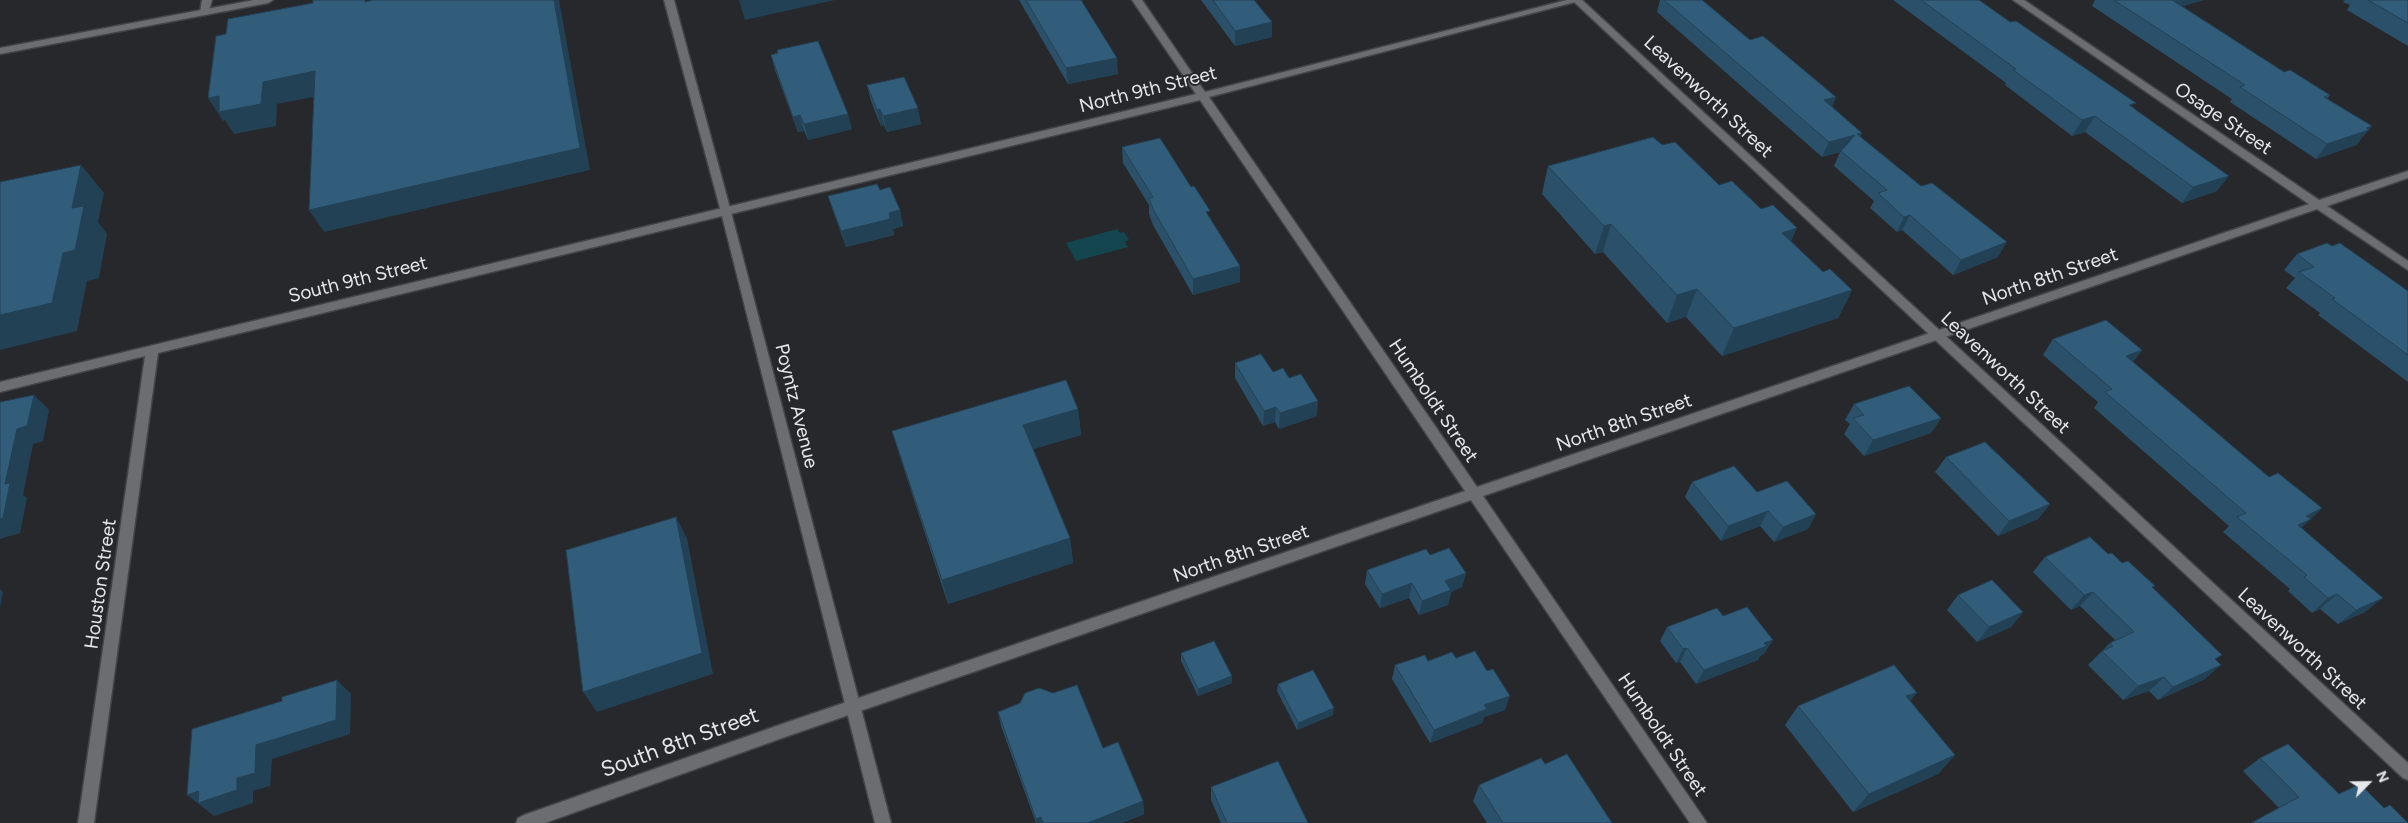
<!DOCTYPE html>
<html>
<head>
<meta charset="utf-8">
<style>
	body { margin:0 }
	#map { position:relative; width:2408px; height:823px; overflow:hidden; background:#27282b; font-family:Figtree,sans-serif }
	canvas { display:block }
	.north { position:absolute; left:2343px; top:758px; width:50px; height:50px; -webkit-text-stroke:4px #27282b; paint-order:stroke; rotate:67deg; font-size:14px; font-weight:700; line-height:20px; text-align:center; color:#e7e7e9 }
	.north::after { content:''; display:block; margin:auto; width:18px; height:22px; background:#e7e7e9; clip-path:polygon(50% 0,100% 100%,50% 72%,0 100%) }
</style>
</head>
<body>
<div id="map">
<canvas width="2408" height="823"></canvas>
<div class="north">N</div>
</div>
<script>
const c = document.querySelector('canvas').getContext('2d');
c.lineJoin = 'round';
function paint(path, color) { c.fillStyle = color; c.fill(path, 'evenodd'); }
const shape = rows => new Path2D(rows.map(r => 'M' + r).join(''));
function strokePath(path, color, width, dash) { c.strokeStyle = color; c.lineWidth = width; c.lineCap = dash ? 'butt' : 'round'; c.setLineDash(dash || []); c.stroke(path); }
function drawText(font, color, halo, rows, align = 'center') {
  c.font = font + ' Figtree,sans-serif'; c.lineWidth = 4; c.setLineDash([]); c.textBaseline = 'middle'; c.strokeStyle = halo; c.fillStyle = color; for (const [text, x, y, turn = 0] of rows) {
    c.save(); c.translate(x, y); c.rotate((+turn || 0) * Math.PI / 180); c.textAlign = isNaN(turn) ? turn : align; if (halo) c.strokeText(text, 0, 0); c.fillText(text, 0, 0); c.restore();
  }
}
const water = shape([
	[1117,229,1120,233,1124,232,1129,240,1125,242,1128,247,1076,261,1066,243]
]);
const minor = shape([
	[202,0,212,0,208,14,205,15,200,12,202,0],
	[1132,0,1142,0,1205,92,1567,0,1583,0,1209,97,1477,487,2309,204,2013,0,2024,0,2319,200,2408,171,2408,178,2327,206,2408,261,2408,270,2317,209,1483,496,1707,823,1690,823,1471,500,785,737,545,823,516,823,518,818,524,815,785,723,1465,491,1200,100,158,353,94,823,78,823,145,356,0,392,0,382,1196,94,1132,0]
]);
const tertiary = shape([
	[254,0,273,0,268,3,0,54,0,48,254,0],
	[664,0,674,0,731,212,891,823,875,823,721,212,664,0],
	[1572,0,1582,0,2408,763,2408,780,2403,778,1572,0]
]);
const wall = shape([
	[1019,0,1081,0,1118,74,1068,84],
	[1201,0,1254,0,1272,22,1272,37,1235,46],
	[1660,0,1702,0,1750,40,1836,97,1832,106,1860,137,1998,257,1953,275,1902,230,1897,232,1870,208,1874,201,1834,166,1840,152,1822,157,1657,12],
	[1893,0,1979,0,2133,107,2217,191,2182,203,2085,132,2072,136,2005,85,2006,83],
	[2095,0,2204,0,2182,6,2284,72,2330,95,2327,99,2360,141,2356,145,2316,159,2230,102,2232,99,2092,6],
	[2345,0,2408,0,2408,46,2347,10,2350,5,2343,2],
	[771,55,852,129,808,140,804,131,798,132,775,70],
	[867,85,921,124,887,132,884,125,881,126,871,101],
	[1662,145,1719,185,1791,241,1823,272,1852,290,1838,318,1722,356,1686,317,1667,323,1603,252,1595,254,1542,194,1548,166],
	[1122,147,1210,217,1240,282,1193,295,1153,225,1149,214,1149,205,1123,163],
	[880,190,900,210,903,226,893,229,894,235,846,247,833,211,828,196],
	[2297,254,2408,291,2408,382,2318,315,2320,313,2286,288,2295,278,2284,270],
	[2053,339,2142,350,2133,362,2269,477,2322,508,2301,528,2365,612,2338,624,2320,609,2312,613,2288,591,2290,589,2223,532,2229,526,2094,408,2098,402,2043,355],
	[1235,363,1273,372,1289,378,1317,416,1279,429,1275,422,1263,426,1235,378],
	[1854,404,1941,418,1931,433,1864,456,1844,434,1850,424,1845,420],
	[1078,409,1081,435,1033,449,1070,538,1073,563,948,604,900,457,892,431],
	[1946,457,2050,504,2038,519,1998,536,1935,472],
	[1692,482,1757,492,1816,514,1808,529,1774,542,1760,526,1721,541,1685,497],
	[2108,554,2122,563,2153,588,2216,661,2205,679,2158,700,2149,691,2123,700,2088,665,2110,643,2115,640,2080,606,2071,610,2033,572,2045,557],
	[1430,555,1466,573,1462,587,1451,592,1448,605,1419,615,1409,598,1380,608,1365,584,1367,570],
	[1958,595,2023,612,2011,627,1977,642,1947,610],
	[1723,616,1764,654,1760,656,1758,660,1696,684,1680,662,1676,663,1660,641,1667,627],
	[1181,653,1232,676,1232,683,1198,696,1181,661],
	[1456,658,1505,710,1484,717,1482,723,1430,743,1392,679,1395,665],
	[1278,684,1333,715,1297,730,1277,691],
	[1910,701,1955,755,1938,774,1853,812,1785,725,1798,706],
	[998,712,1103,748,1143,801,1144,814,1122,823,1036,823,1001,726],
	[2260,758,2339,794,2384,808,2408,823,2251,823,2279,808,2243,771],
	[1545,764,1612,823,1487,823,1473,801,1479,785],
	[1211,787,1308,823,1221,823,1211,800]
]);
const shadedWall = shape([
	[554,0,559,0,590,170,324,232,309,210],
	[739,0,835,0,745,20],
	[2168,0,2204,0,2160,13],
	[1272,22,1272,37,1235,46,1235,31],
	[1117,58,1118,74,1068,84,1066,68],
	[315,71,328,94,277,104,276,126,234,134,225,120,223,121,208,98,263,82],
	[1836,97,1829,112,1824,100],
	[918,108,921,124,887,132,883,116],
	[880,109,884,125,881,126,877,110],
	[848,114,852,129,808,140,804,124],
	[800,115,804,131,798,132,793,117],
	[2095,116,2085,132,2072,136,2082,120],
	[2372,126,2356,145,2316,159,2327,144],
	[1862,133,1856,148,1857,134],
	[1855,135,1848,150,1822,157,1829,142],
	[81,165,104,193,98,222,107,234,99,278,87,281,77,331,0,350,0,315,72,208],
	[2229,176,2217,191,2182,203,2193,187],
	[900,210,903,226,893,229,894,235,846,247,841,231,889,213],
	[1910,215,1902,230,1897,232,1904,217],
	[1611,224,1603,252,1595,254,1604,226],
	[1797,228,1784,256,1782,233],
	[2007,242,1998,257,1953,275,1961,260],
	[1240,266,1240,282,1193,295,1193,279],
	[1697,289,1686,317,1667,323,1677,295],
	[1852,290,1838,318,1722,356,1734,328],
	[2142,350,2130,366,2126,356],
	[34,395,49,410,43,441,33,444,23,495,27,498,20,533,0,539,0,519,5,484,17,429],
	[1318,401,1317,416,1279,429,1280,413],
	[1276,407,1275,422,1263,426,1264,411],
	[1078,409,1081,435,1027,451,1023,425],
	[1941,418,1931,433,1864,456,1873,440],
	[2050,504,2038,519,1998,536,2009,521],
	[2322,508,2295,534,2283,540,2306,516],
	[1768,511,1760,526,1721,541,1728,526],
	[1816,514,1808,529,1774,542,1783,527],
	[676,517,687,538,713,674,597,712,583,692],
	[1070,538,1073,563,948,604,942,580],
	[1466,573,1462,587,1451,592,1448,605,1419,615,1422,601,1445,581],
	[1412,583,1409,598,1380,608,1382,594],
	[0,589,3,592,0,608],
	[2093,592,2080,606,2071,610,2084,595],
	[2337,594,2320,609,2312,613,2328,598],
	[2383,598,2365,612,2338,624,2356,610],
	[2023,612,2011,627,1977,642,1989,627],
	[1773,640,1764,654,1760,656,1758,660,1696,684,1704,670],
	[1687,648,1680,662,1676,663,1683,649],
	[2221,665,2205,679,2158,700,2173,687],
	[1232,676,1232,683,1198,696,1198,689],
	[2164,677,2149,691,2123,700,2138,686],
	[337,680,351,694,350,734,272,759,270,786,253,791,253,803,214,816,187,795,237,778,256,745],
	[1917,693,1901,712,1906,696],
	[1510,696,1505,710,1484,717,1482,723,1430,743,1434,730,1484,705],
	[1334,708,1333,715,1297,730,1298,723],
	[1955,755,1938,774,1853,812,1869,794],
	[1143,801,1144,814,1122,823,1088,823],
	[1041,817,1042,823,1037,823,1036,819]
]);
const building = shape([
	[313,0,365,0,365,2,373,0,554,0,580,148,309,210,315,71,263,82,261,104,219,112,219,96,208,98,216,36,226,34,228,19,313,3,313,0],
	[1026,0,1081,0,1117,58,1066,68,1026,0],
	[1213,0,1254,0,1272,22,1235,31,1213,0],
	[1664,0,1702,0,1750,40,1763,36,1836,97,1824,100,1862,133,1857,134,1921,186,1932,183,2007,242,1961,260,1910,215,1904,217,1878,193,1887,190,1841,151,1855,135,1829,142,1664,0],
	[1921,0,1979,0,2010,22,2016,21,2136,103,2129,105,2229,176,2193,187,2095,116,2082,120,2013,70,2016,69,1921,0],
	[2114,0,2172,0,2284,72,2290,70,2330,95,2324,97,2372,126,2366,128,2369,130,2327,144,2240,87,2245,85,2114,0],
	[2368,0,2408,0,2408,23,2368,0],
	[818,41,848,114,804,124,800,115,793,117,771,55,778,53,777,50,818,41],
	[904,77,918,108,883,116,880,109,877,110,867,85,904,77],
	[1653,137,1662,145,1675,142,1719,185,1732,181,1761,209,1773,205,1797,228,1782,233,1823,272,1830,269,1852,290,1734,328,1697,289,1677,295,1611,224,1604,226,1548,166,1653,137],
	[1160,138,1191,187,1194,186,1209,209,1210,211,1206,212,1240,266,1193,279,1153,209,1149,198,1153,197,1122,147,1160,138],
	[81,165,72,208,84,206,75,250,63,253,52,303,0,315,0,182,81,165],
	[877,184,880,190,890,187,900,210,889,213,890,219,841,231,828,196,877,184],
	[2327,243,2332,246,2340,243,2408,291,2408,355,2332,299,2335,298,2299,272,2314,267,2297,254,2327,243],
	[2106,320,2142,350,2126,356,2269,477,2278,473,2322,508,2306,516,2311,519,2298,525,2383,598,2356,610,2337,594,2328,598,2304,577,2307,575,2237,517,2246,513,2105,392,2112,389,2053,339,2106,320],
	[1261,354,1273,372,1283,368,1289,378,1301,374,1318,401,1280,413,1276,407,1264,411,1235,363,1261,354],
	[1066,380,1078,409,1023,425,1070,538,942,580,892,431,1066,380],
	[1909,386,1941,418,1873,440,1853,418,1864,415,1854,404,1909,386],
	[34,395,27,426,17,429,5,484,10,483,3,518,0,519,0,402,34,395],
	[1985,442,2050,504,2009,521,1946,457,1985,442],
	[1734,466,1757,492,1787,481,1816,514,1783,527,1768,511,1728,526,1692,482,1734,466],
	[676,517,702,653,583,692,566,550,676,517],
	[2090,537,2108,554,2112,553,2122,563,2128,561,2155,586,2152,587,2222,655,2215,659,2221,665,2173,687,2164,677,2138,686,2102,651,2113,646,2110,643,2134,632,2093,592,2084,595,2045,557,2090,537],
	[1449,548,1466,573,1445,581,1451,590,1422,601,1412,583,1382,594,1367,570,1426,549,1430,555,1449,548],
	[1992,580,2023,612,1989,627,1958,595,1992,580],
	[1747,607,1773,640,1764,643,1767,646,1704,670,1687,648,1683,649,1667,627,1717,608,1723,616,1747,607],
	[1214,641,1232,676,1198,689,1181,653,1214,641],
	[1475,651,1487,671,1493,669,1510,696,1484,705,1487,709,1434,730,1395,665,1425,655,1428,661,1452,652,1456,658,1475,651],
	[1894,665,1917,693,1906,696,1955,755,1869,794,1798,706,1894,665],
	[1313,670,1334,708,1298,723,1278,684,1313,670],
	[337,680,336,720,256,745,255,773,237,778,237,790,198,803,199,791,187,795,192,729,282,701,282,697,337,680],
	[1077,685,1103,748,1118,742,1143,801,1088,823,1043,823,1041,817,1036,819,998,712,1020,703,1025,693,1039,688,1053,693,1077,685],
	[2288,744,2339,794,2360,784,2384,808,2390,805,2408,823,2254,823,2253,822,2299,797,2260,758,2288,744],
	[1567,754,1612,823,1503,823,1479,785,1541,758,1545,764,1567,754],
	[1278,761,1308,823,1227,823,1211,787,1278,761]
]);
const streetNames = [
	["North 9th Street",1148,90,-14],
	["Leavenworth Street",1708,97,43],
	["Osage Street",2223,119,34],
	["North 8th Street",2050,277,-19],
	["South 9th Street",358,280,-14],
	["Leavenworth Street",2005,373,43],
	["Humboldt Street",1433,401,56],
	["Poyntz Avenue",796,406,76],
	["North 8th Street",1624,423,-19],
	["North 8th Street",1241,554,-19],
	["Houston Street",101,584,-82],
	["Leavenworth Street",2302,649,43],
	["Humboldt Street",1662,735,56]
];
const nearStreetnames = [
	["South 8th Street",680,743,-20]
];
paint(water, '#13464f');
strokePath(minor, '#444446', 3);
strokePath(tertiary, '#444446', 3);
paint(minor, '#6b6d70');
paint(tertiary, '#6b6d70');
paint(wall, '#2b5069');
paint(shadedWall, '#234155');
paint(building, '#325d7a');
strokePath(building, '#234155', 1);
drawText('19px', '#e7e7e9', '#27282b', streetNames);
drawText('22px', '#e7e7e9', '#27282b', nearStreetnames);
</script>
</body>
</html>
